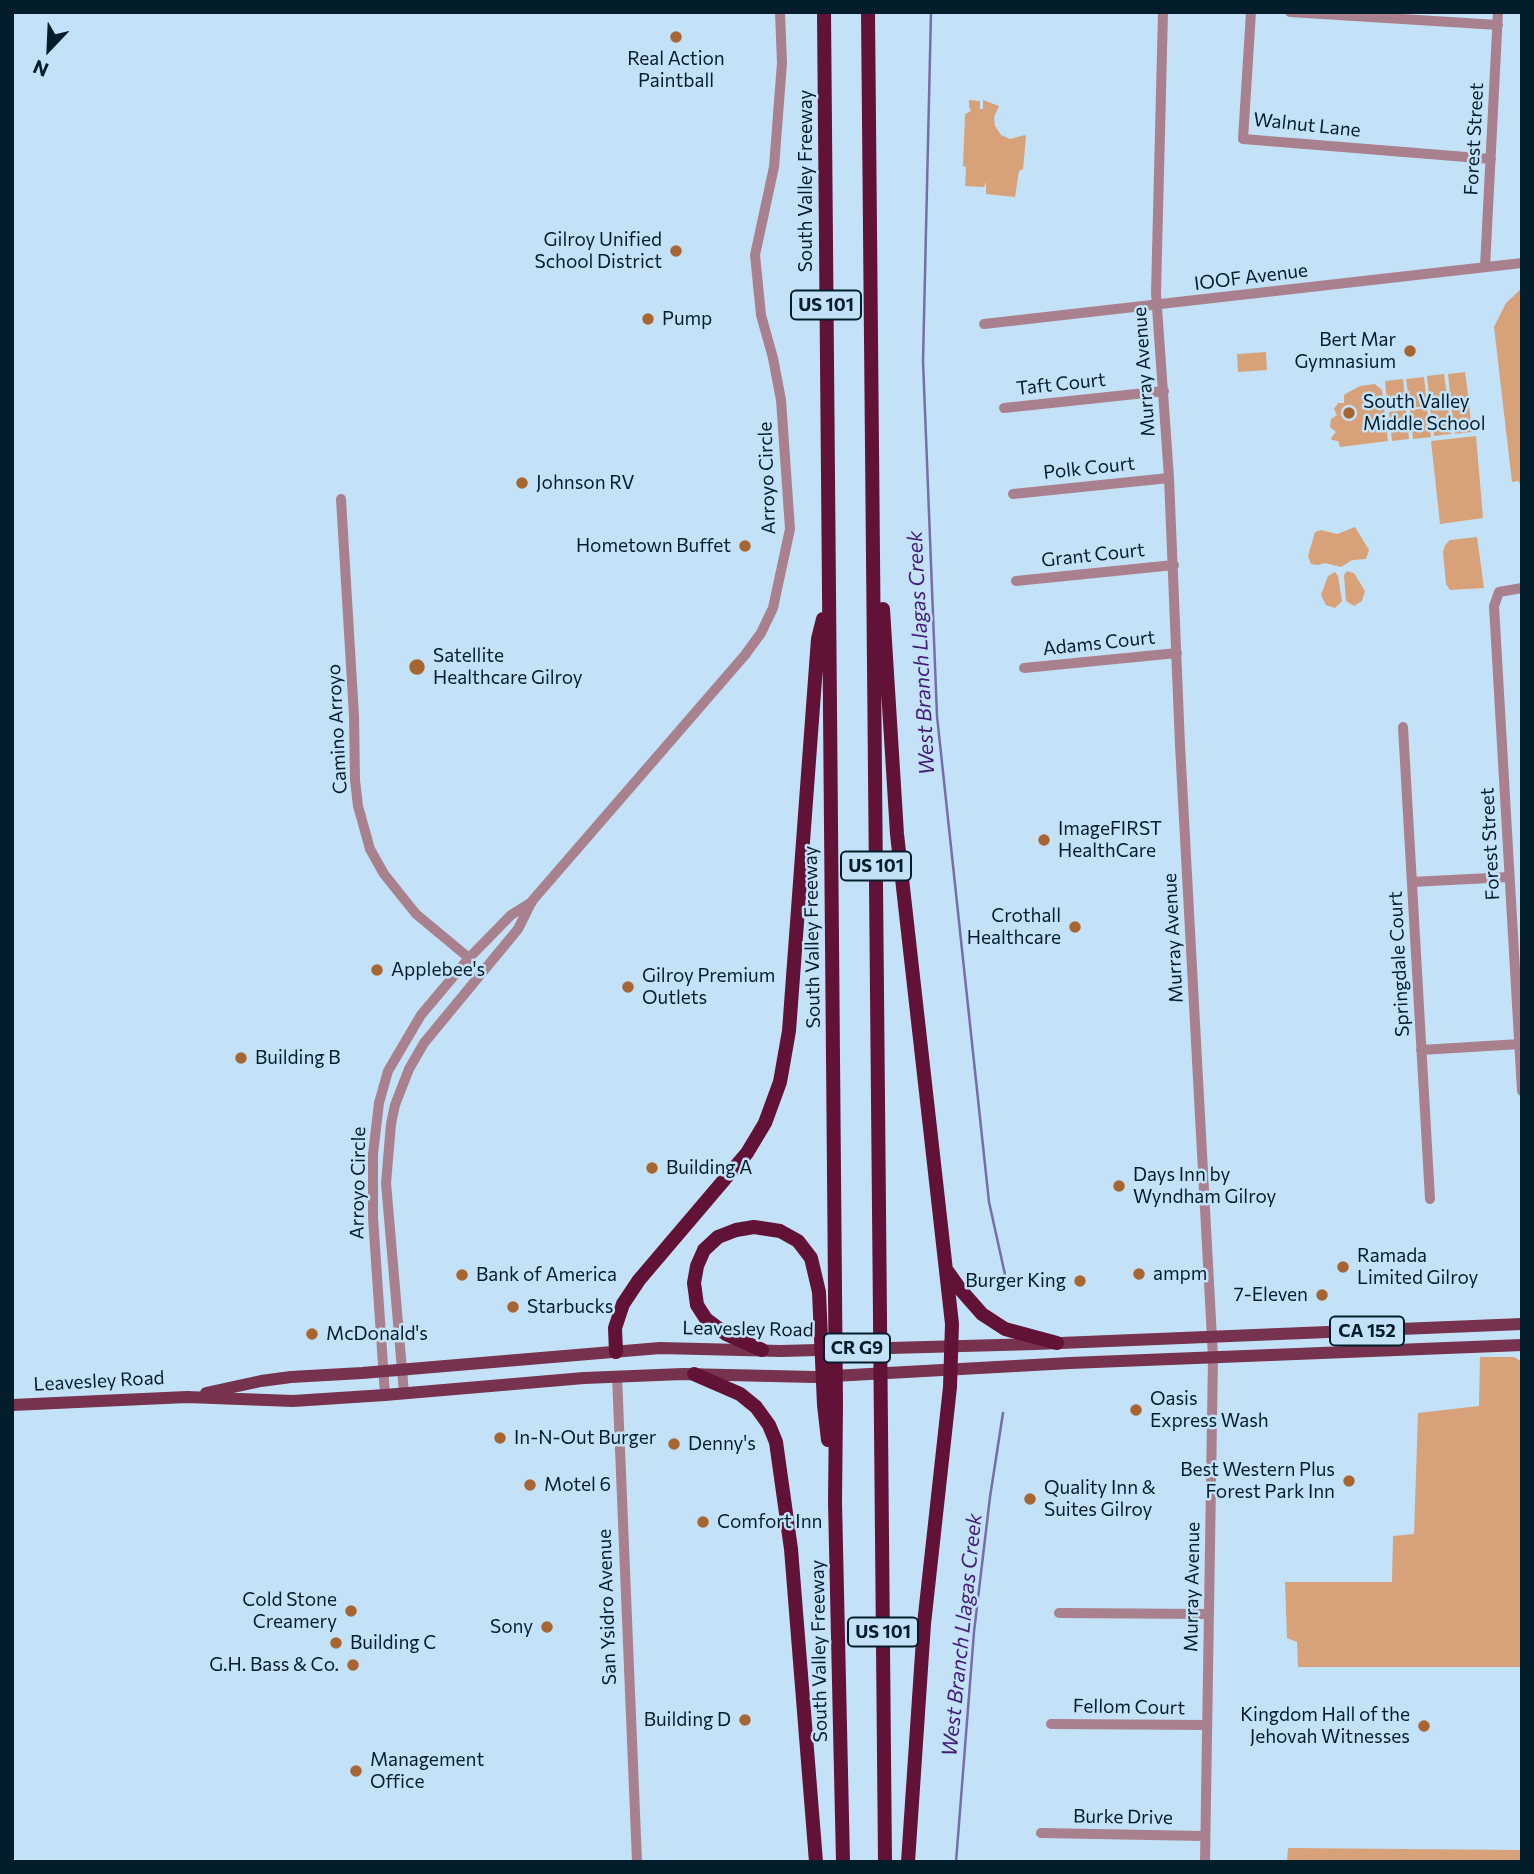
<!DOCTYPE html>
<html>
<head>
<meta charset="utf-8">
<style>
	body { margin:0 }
	#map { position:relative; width:1534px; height:1874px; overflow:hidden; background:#c4e2f7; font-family:Commissioner,sans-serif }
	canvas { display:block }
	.frame { position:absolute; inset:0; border:14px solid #031d2b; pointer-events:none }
	.north { position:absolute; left:14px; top:14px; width:70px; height:70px; -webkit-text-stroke:5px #c4e2f7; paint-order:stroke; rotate:203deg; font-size:19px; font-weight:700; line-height:28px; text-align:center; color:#031d2b }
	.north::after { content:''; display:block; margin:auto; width:24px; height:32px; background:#031d2b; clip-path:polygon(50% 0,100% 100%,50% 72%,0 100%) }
</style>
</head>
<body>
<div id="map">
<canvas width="1534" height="1874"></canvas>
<div class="frame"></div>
<div class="north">N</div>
</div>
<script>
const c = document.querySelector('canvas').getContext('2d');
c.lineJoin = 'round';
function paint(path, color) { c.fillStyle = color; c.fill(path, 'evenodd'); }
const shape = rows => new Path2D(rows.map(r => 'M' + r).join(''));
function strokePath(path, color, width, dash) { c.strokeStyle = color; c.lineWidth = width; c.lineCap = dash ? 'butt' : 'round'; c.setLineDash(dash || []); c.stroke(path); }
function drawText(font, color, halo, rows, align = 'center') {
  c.font = font + ' Commissioner,sans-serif'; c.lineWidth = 5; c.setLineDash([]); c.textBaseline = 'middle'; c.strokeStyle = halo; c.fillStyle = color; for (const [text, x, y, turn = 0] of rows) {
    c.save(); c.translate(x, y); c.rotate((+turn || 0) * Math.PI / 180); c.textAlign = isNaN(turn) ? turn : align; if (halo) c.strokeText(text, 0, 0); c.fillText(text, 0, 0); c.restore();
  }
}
const green = shape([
	[969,100,980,101,980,109,983,109,983,100,999,106,994,117,995,126,1001,135,1010,139,1025,135,1026,137,1023,169,1019,171,1015,197,986,194,986,182,984,187,965,186,966,167,963,166,965,114,971,111,969,107],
	[1522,288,1522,486,1518,481,1512,482,1494,327,1506,303],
	[1266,352,1267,370,1238,372,1237,354],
	[1465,372,1469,401,1451,403,1448,374],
	[1444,374,1448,403,1430,405,1427,376],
	[1424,377,1427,406,1410,408,1406,379],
	[1403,379,1406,408,1388,410,1385,381],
	[1375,384,1382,390,1388,441,1340,447,1338,441,1332,440,1331,438,1336,432,1330,427,1331,419,1337,415,1334,409,1338,403,1344,403,1344,395,1349,392,1360,386],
	[1469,403,1472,432,1455,434,1451,405],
	[1448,405,1451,434,1434,436,1430,407],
	[1427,408,1431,437,1413,439,1410,410],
	[1406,410,1409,439,1392,441,1389,412],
	[1476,436,1483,518,1440,524,1431,441],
	[1355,527,1369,550,1366,559,1352,560,1341,567,1325,563,1318,565,1311,564,1308,556,1315,532,1321,530,1337,534],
	[1477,537,1484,588,1450,590,1446,584,1443,552,1445,545,1450,540],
	[1347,571,1354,573,1365,591,1362,601,1354,606,1346,601,1344,575],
	[1335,572,1338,576,1342,601,1335,608,1326,605,1321,595,1328,576],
	[1480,1357,1514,1357,1522,1362,1522,1667,1298,1667,1297,1642,1287,1638,1285,1582,1392,1582,1393,1536,1414,1534,1418,1413,1479,1406],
	[1288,1848,1522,1850,1522,1862,1287,1862]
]);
const stream = shape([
	[931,12,923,361,937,716,989,1202,1008,1288],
	[956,1862,974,1632,990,1497,1003,1413]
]);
const minor = shape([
	[1163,12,1156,293,1169,478,1180,745,1213,1357,1205,1862],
	[1251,12,1243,139,1491,159],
	[1290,12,1498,25],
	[1485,267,1498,12],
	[984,324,1522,263],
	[1004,408,1164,391],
	[1013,494,1169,478],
	[341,499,354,716,355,780,358,806,370,849,384,874,416,914,469,958],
	[1016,581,1174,565],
	[1522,588,1499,592,1494,606,1522,1091],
	[1024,668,1177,653],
	[1403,727,1430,1199],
	[1412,882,1509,877],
	[1421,1050,1520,1044],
	[617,1376,637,1862],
	[404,1393,386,1183,391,1124,395,1105,409,1069,424,1043,518,929,532,901,745,655,761,633,773,608,790,529,781,400,773,358,761,315,755,255,774,167,782,63,780,12],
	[385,1395,373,1217,373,1154,379,1103,388,1071,421,1015,469,958,511,915,532,902],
	[1059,1613,1208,1614],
	[1051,1724,1207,1725],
	[1041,1833,1204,1836]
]);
const major = shape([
	[206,1393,261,1381,291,1377,362,1373,660,1348,781,1351,1036,1344,1522,1324],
	[12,1405,187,1397,293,1401,385,1395,584,1378,683,1374,815,1377,1070,1363,1522,1345]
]);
const highway = shape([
	[824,12,836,1405,835,1502,843,1862],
	[868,12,885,1862],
	[883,609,897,834,952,1324,950,1387,924,1624,908,1862],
	[948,1272,960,1289,982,1314,1005,1329,1057,1343],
	[762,1350,726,1334,706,1319,697,1305,694,1283,697,1266,704,1250,718,1237,736,1230,754,1227,780,1231,798,1241,811,1258,819,1292,824,1405,828,1440],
	[616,1352,615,1328,623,1304,639,1280,747,1153,765,1123,780,1082,789,1031,818,639,823,619],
	[694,1374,740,1394,756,1407,769,1425,776,1442,791,1549,816,1862]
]);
const markers = [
	[676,37,7,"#a76631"],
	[676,251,7,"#a76631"],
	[648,319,7,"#a76631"],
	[1410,351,7,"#a76631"],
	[1349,413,7,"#a76631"],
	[522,483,7,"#a76631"],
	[745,546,7,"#a76631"],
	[417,667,9,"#a76631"],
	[1044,840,7,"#a76631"],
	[1075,927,7,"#a76631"],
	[377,970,7,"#a76631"],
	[628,987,7,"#a76631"],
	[241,1058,7,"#a76631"],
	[652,1168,7,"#a76631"],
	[1119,1186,7,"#a76631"],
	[1343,1267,7,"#a76631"],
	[1139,1274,7,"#a76631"],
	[462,1275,7,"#a76631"],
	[1080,1281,7,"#a76631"],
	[1322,1295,7,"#a76631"],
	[513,1307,7,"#a76631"],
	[312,1334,7,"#a76631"],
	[1136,1410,7,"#a76631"],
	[500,1438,7,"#a76631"],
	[674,1444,7,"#a76631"],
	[1349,1481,7,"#a76631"],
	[530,1485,7,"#a76631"],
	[1030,1499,7,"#a76631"],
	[703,1522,7,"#a76631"],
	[351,1611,7,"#a76631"],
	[547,1627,7,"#a76631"],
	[336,1643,7,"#a76631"],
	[353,1665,7,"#a76631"],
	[745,1720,7,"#a76631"],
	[1424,1726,7,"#a76631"],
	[356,1771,7,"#a76631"]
];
const shields = [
	[826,305,70],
	[876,866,70],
	[1367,1331,74],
	[857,1348,66],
	[883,1632,70]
];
const shieldNames = [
	["US 101",826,305],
	["US 101",876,866],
	["CA 152",1367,1331],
	["CR G9",857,1348],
	["US 101",883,1632]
];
const poiNames = [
	["Real Action",676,59,"center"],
	["Paintball",676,81,"center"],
	["Gilroy Unified",662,240,"right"],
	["School District",662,262,"right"],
	["Pump",662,319],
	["Bert Mar",1396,340,"right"],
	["Gymnasium",1396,362,"right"],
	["South Valley",1363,402],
	["Middle School",1363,424],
	["Johnson RV",536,483],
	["Hometown Buffet",731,546,"right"],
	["Satellite",433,656],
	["Healthcare Gilroy",433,678],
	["ImageFIRST",1058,829],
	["HealthCare",1058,851],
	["Crothall",1061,916,"right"],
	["Healthcare",1061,938,"right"],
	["Applebee's",391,970],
	["Gilroy Premium",642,976],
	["Outlets",642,998],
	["Building B",255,1058],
	["Building A",666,1168],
	["Days Inn by",1133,1175],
	["Wyndham Gilroy",1133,1197],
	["Ramada",1357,1256],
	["Limited Gilroy",1357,1278],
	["ampm",1153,1274],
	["Bank of America",476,1275],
	["Burger King",1066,1281,"right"],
	["7-Eleven",1308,1295,"right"],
	["Starbucks",527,1307],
	["McDonald's",326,1334],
	["Oasis",1150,1399],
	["Express Wash",1150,1421],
	["In-N-Out Burger",514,1438],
	["Denny's",688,1444],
	["Best Western Plus",1335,1470,"right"],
	["Forest Park Inn",1335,1492,"right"],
	["Motel 6",544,1485],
	["Quality Inn &",1044,1488],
	["Suites Gilroy",1044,1510],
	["Comfort Inn",717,1522],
	["Cold Stone",337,1600,"right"],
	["Creamery",337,1622,"right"],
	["Sony",533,1627,"right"],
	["Building C",350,1643],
	["G.H. Bass & Co.",339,1665,"right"],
	["Kingdom Hall of the",1410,1715,"right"],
	["Jehovah Witnesses",1410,1737,"right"],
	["Building D",731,1720,"right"],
	["Management",370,1760],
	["Office",370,1782]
];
const streetNames = [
	["Walnut Lane",1307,125,6],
	["Forest Street",1474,139,-87],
	["South Valley Freeway",806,181,-90],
	["IOOF Avenue",1251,277,-7],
	["Murray Avenue",1144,372,-94],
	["Taft Court",1061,384,-6],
	["Polk Court",1089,468,-6],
	["Arroyo Circle",767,478,-92],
	["Grant Court",1093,555,-6],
	["Adams Court",1099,643,-6],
	["Camino Arroyo",337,729,-93],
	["Forest Street",1490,844,-93],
	["South Valley Freeway",812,937,-91],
	["Murray Avenue",1173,938,-93],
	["Springdale Court",1399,964,-93],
	["Arroyo Circle",358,1183,-89],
	["Leavesley Road",748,1329,1],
	["Leavesley Road",99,1381,-3],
	["Murray Avenue",1192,1587,-89],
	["San Ysidro Avenue",607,1607,-92],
	["South Valley Freeway",819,1651,-91],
	["Fellom Court",1129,1707,1],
	["Burke Drive",1123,1817,1]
];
const waterNames = [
	["West Branch Llagas Creek",921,653,-93],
	["West Branch Llagas Creek",962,1635,-84]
];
paint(green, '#d7a17a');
strokePath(stream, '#766daa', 2.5);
strokePath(minor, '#a9808e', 10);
strokePath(major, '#76324e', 12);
strokePath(highway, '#621137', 14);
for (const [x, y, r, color] of markers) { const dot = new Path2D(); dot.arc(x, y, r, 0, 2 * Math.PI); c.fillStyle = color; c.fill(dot); strokePath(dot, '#c4e2f7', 2.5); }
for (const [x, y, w] of shields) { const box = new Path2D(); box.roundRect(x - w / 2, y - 14.5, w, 29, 5); c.fillStyle = '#c4e2f7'; c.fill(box); strokePath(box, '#031d2b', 2); }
drawText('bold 18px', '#031d2b', null, shieldNames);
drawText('19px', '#031d2b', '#c4e2f7', poiNames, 'left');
drawText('19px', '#031d2b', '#c4e2f7', streetNames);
drawText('italic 21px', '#431c7a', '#c4e2f7', waterNames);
</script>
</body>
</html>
